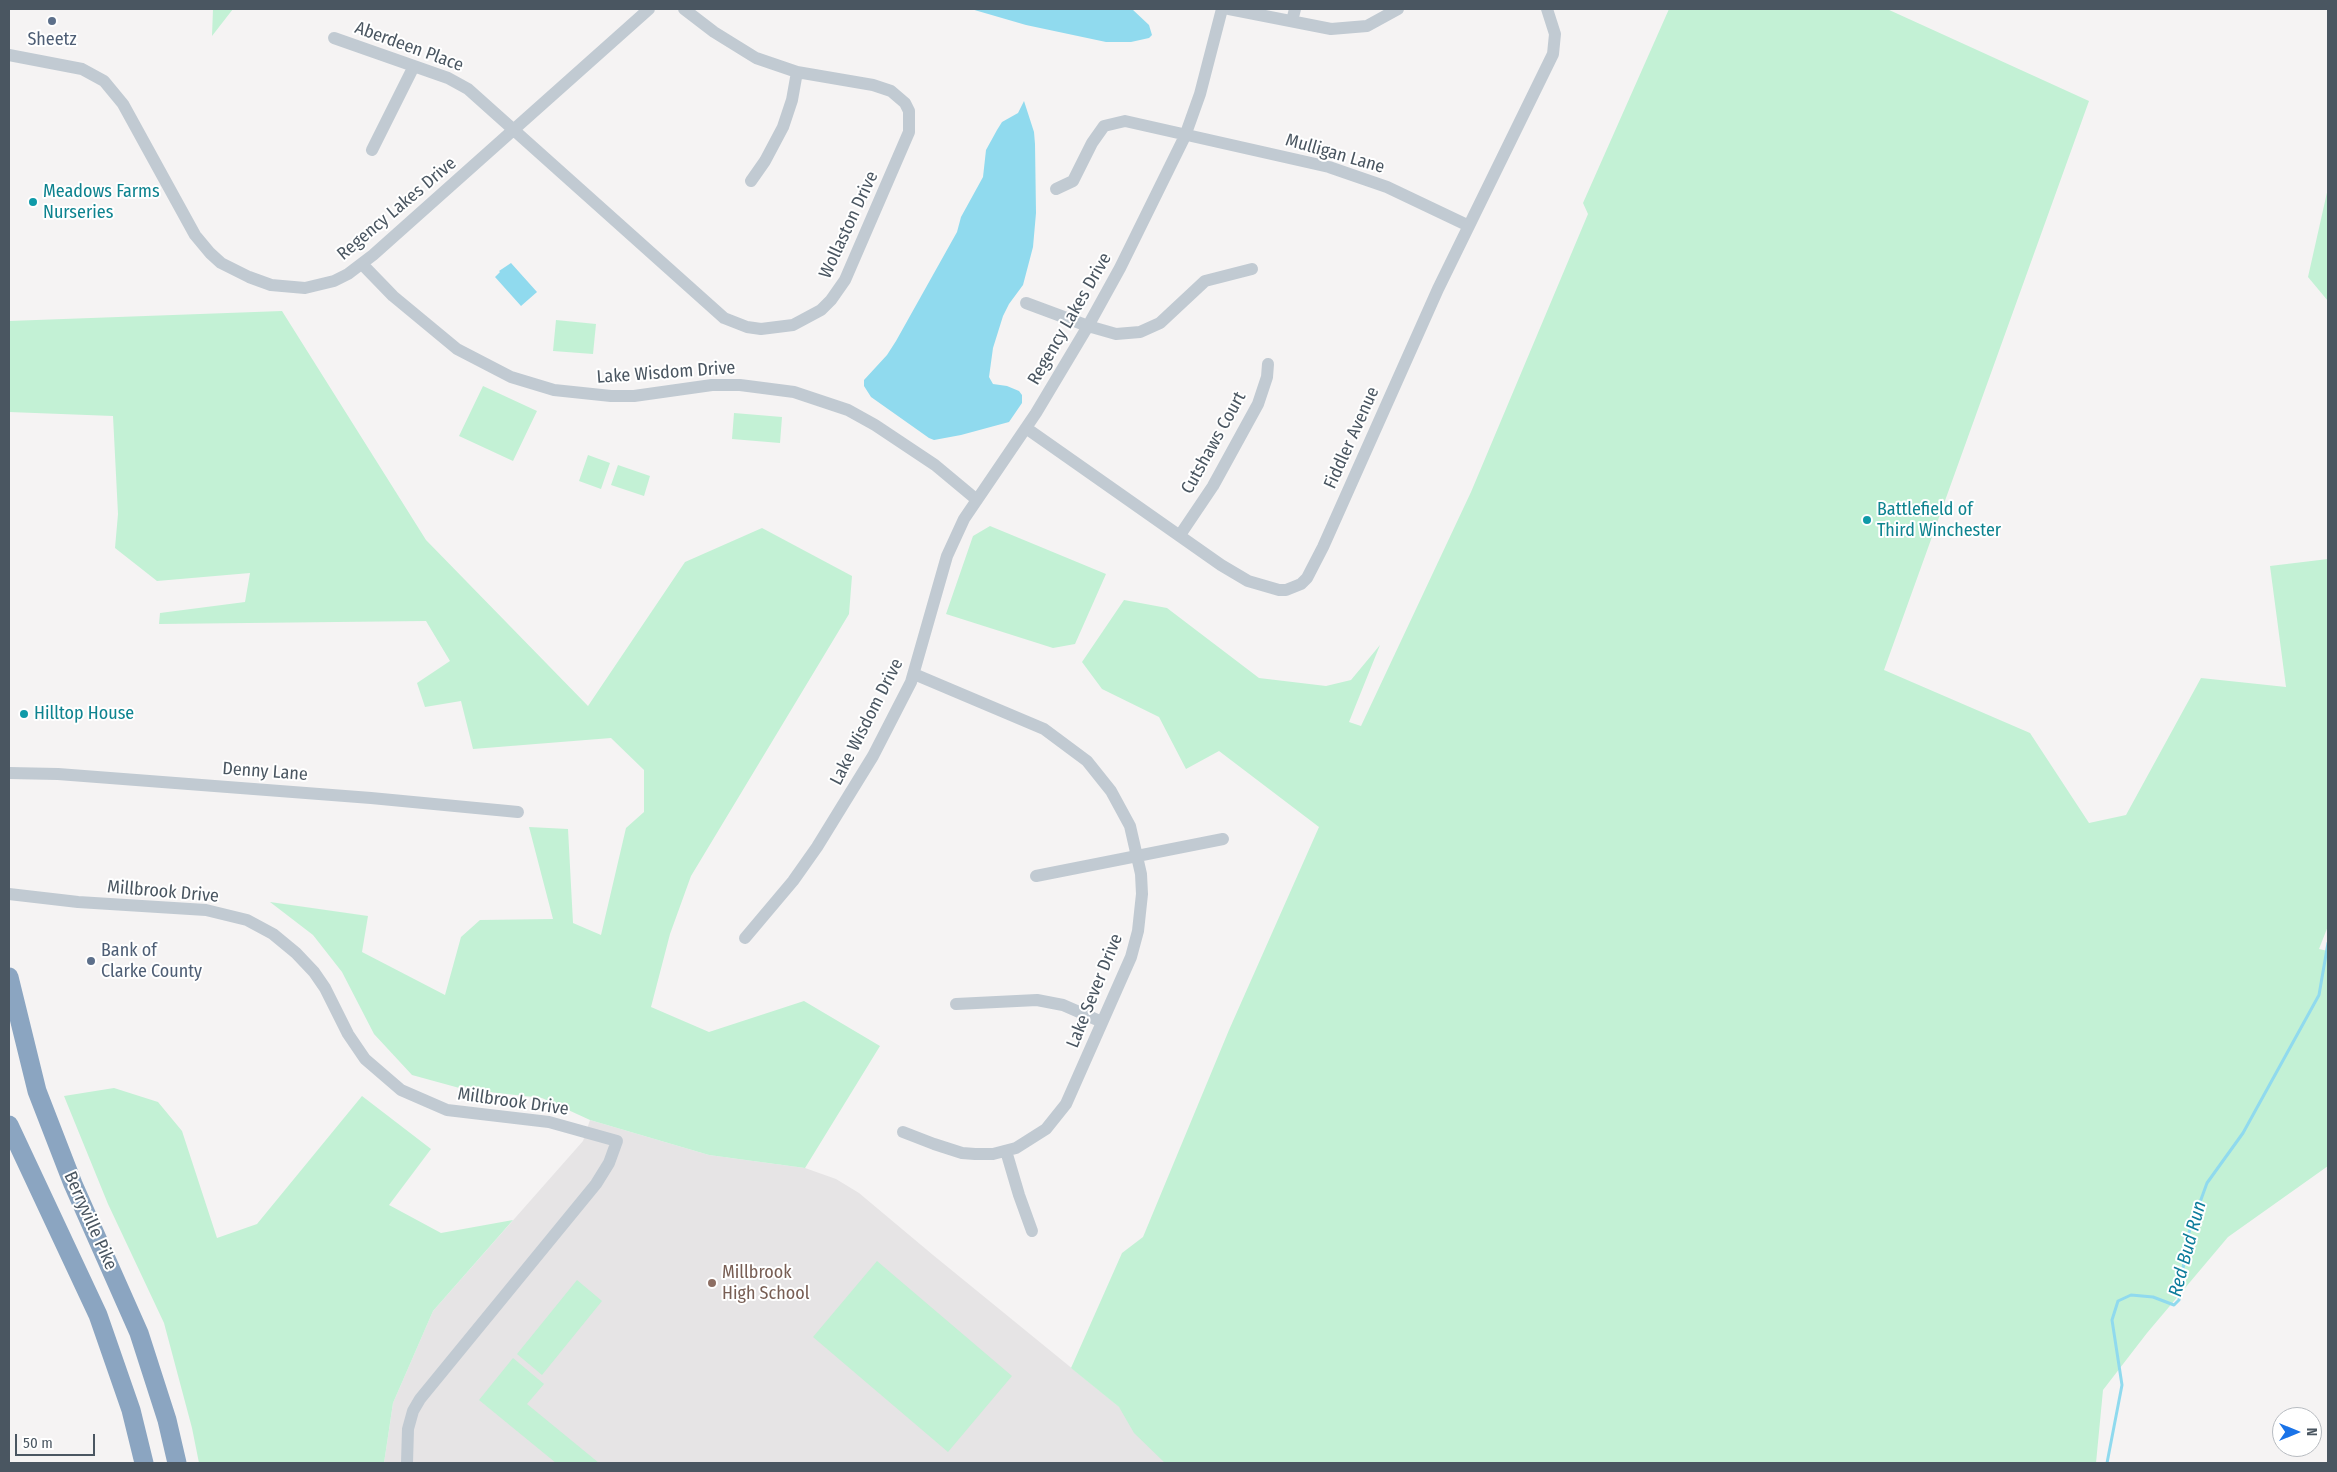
<!DOCTYPE html>
<html>
<head>
<meta charset="utf-8">
<style>
	body { margin:0 }
	#map { position:relative; width:2337px; height:1472px; overflow:hidden; background:#f5f3f3; font-family:"Fira Sans Condensed",sans-serif }
	canvas { display:block }
	.frame { position:absolute; inset:0; border:10px solid #4a5661; pointer-events:none }
	.north { position:absolute; left:2272px; top:1407px; width:50px; height:50px; box-sizing:border-box; background:#fff; border:1px solid #b7bbc0; border-radius:50%; rotate:90deg; font-size:14px; font-weight:700; line-height:20px; text-align:center; color:#4a5661 }
	.north::after { content:''; display:block; margin:auto; width:18px; height:22px; background:#1a73e8; clip-path:polygon(50% 0,100% 100%,50% 72%,0 100%) }
	.scale { position:absolute; left:15px; top:1434px; width:80px; height:22px; box-sizing:border-box; border:2px solid #4a5661; border-top:0; padding-left:6px; font-size:15px; line-height:18px; white-space:nowrap; color:#4a5661; -webkit-text-stroke:4px #fff; paint-order:stroke }
</style>
</head>
<body>
<div id="map">
<canvas width="2337" height="1472"></canvas>
<div class="frame"></div>
<div class="north">N</div>
<div class="scale">50 m</div>
</div>
<script>
const c = document.querySelector('canvas').getContext('2d');
c.lineJoin = 'round';
function paint(path, color) { c.fillStyle = color; c.fill(path, 'evenodd'); }
const shape = rows => new Path2D(rows.map(r => 'M' + r).join(''));
function strokePath(path, color, width, dash) { c.strokeStyle = color; c.lineWidth = width; c.lineCap = dash ? 'butt' : 'round'; c.setLineDash(dash || []); c.stroke(path); }
function drawText(font, color, halo, rows, align = 'center') {
  c.font = font + ' "Fira Sans Condensed",sans-serif'; c.lineWidth = 4; c.setLineDash([]); c.textBaseline = 'middle'; c.strokeStyle = halo; c.fillStyle = color; for (const [text, x, y, turn = 0] of rows) {
    c.save(); c.translate(x, y); c.rotate((+turn || 0) * Math.PI / 180); c.textAlign = isNaN(turn) ? turn : align; if (halo) c.strokeText(text, 0, 0); c.fillText(text, 0, 0); c.restore();
  }
}
const education = shape([
	[590,1120,709,1155,805,1168,836,1179,859,1193,933,1255,1188,1463,384,1463,393,1403,433,1311,583,1141]
]);
const green = shape([
	[213,9,233,9,212,36],
	[1669,9,1887,9,2089,101,1884,670,2030,733,2089,823,2126,815,2201,678,2286,687,2270,566,2328,559,2328,926,2319,949,2328,951,2328,1166,2228,1237,2147,1333,2103,1390,2096,1463,1165,1463,1134,1433,1119,1407,1071,1368,1122,1253,1143,1237,1229,1030,1319,827,1219,751,1186,769,1159,717,1102,689,1082,662,1124,600,1167,608,1259,678,1326,686,1351,680,1380,645,1349,722,1361,726,1471,492,1588,214,1583,203],
	[2328,188,2328,301,2308,277],
	[282,311,426,540,588,706,685,562,762,528,852,576,849,614,691,876,670,934,651,1007,709,1032,804,1001,880,1046,805,1168,709,1155,590,1120,542,1098,463,1089,412,1075,374,1034,342,972,313,935,270,902,368,916,362,952,445,995,461,937,480,920,553,919,529,827,568,829,573,923,601,935,626,828,644,812,644,770,611,738,473,749,461,701,425,707,417,683,450,661,426,621,159,624,160,613,245,602,250,573,157,581,115,548,118,514,113,416,9,412,9,321],
	[556,320,596,324,593,354,553,351],
	[483,386,537,411,513,461,459,436],
	[734,413,782,417,780,443,732,439],
	[588,455,610,463,601,489,579,481],
	[618,465,650,476,644,496,611,485],
	[990,526,1106,574,1075,644,1053,648,946,614,973,536],
	[114,1088,158,1102,182,1131,217,1238,257,1224,362,1096,431,1149,389,1205,441,1233,513,1220,433,1311,393,1403,384,1463,199,1463,192,1428,164,1323,108,1204,64,1096],
	[877,1261,1012,1376,948,1452,813,1337],
	[577,1280,602,1301,542,1375,517,1354],
	[513,1358,544,1384,527,1404,599,1463,556,1463,479,1400]
]);
const water = shape([
	[971,9,1132,9,1149,25,1152,35,1149,38,1131,42,1106,42,1026,25],
	[1024,101,1034,132,1035,144,1036,213,1033,247,1023,285,1009,304,1003,316,993,348,989,377,993,384,1007,386,1019,391,1022,395,1022,403,1009,422,961,435,934,440,929,438,871,397,864,386,864,380,887,355,896,341,957,232,961,217,983,177,986,150,997,130,1002,122,1018,113],
	[511,263,537,292,521,306,495,277,500,272,499,271]
]);
const stream = shape([
	[2107,1463,2122,1385,2112,1320,2118,1301,2131,1295,2153,1297,2174,1305,2179,1300,2187,1238,2207,1183,2243,1133,2319,995,2328,943]
]);
const minor = shape([
	[1229,9,1331,29,1367,26,1398,9],
	[1292,21,1295,9],
	[334,38,448,78,468,89,724,318,747,327,761,329,793,325,821,310,831,300,845,280,909,132,909,111,905,103,891,91,873,85,797,72,756,58,714,32,684,9],
	[9,55,82,69,104,81,123,104,195,235,210,253,221,263,249,277,271,285,305,288,334,281,348,274,373,255,649,9],
	[372,150,414,66],
	[751,181,765,161,783,127,792,100,797,72],
	[1056,189,1073,181,1092,143,1104,126,1125,121,1329,167,1387,187,1469,226],
	[362,264,393,296,457,349,511,377,554,390,611,396,634,396,712,385,740,385,794,392,848,410,875,425,935,465,977,500],
	[1026,303,1088,326,1116,334,1140,332,1160,323,1205,281,1252,269],
	[1026,428,1221,565,1248,581,1279,590,1286,590,1301,584,1307,578,1323,547,1438,289,1553,54,1555,34,1547,9],
	[1180,535,1213,486,1258,404,1267,377,1268,364],
	[9,773,58,774,371,798,518,812],
	[1036,876,1223,839],
	[9,894,78,902,206,910,247,920,273,934,296,953,314,972,325,988,348,1034,365,1059,401,1090,447,1110,549,1122,617,1141,609,1163,596,1184,420,1399,413,1411,408,1429,407,1463],
	[745,938,793,881,817,847,873,756,911,682,947,556,964,519,1036,413,1088,326,1120,268,1185,136,1200,94,1222,9],
	[956,1004,1037,1000,1063,1005,1102,1022],
	[903,1132,934,1144,962,1153,975,1154,993,1154,1016,1148,1046,1129,1066,1104,1131,957,1138,931,1142,894,1141,874,1130,826,1111,791,1087,761,1044,729,914,674],
	[1006,1151,1019,1195,1032,1231]
]);
const highway = shape([
	[9,977,37,1091,73,1184,139,1333,167,1420,177,1463],
	[9,1125,98,1315,131,1410,144,1463]
]);
const markers = [
	[52,21,5,"#5c6f8a"],
	[33,202,5,"#0f9aa8"],
	[1867,520,5,"#0f9aa8"],
	[24,714,5,"#0f9aa8"],
	[91,961,5,"#5c6f8a"],
	[712,1283,5,"#8d6e63"]
];
const serviceNames = [
	["Sheetz",52,40],
	["Bank of",101,951,"left"],
	["Clarke County",101,972,"left"]
];
const streetNames = [
	["Aberdeen Place",409,47,20],
	["Mulligan Lane",1335,154,16],
	["Regency Lakes Drive",397,209,-40],
	["Wollaston Drive",849,225,-65],
	["Regency Lakes Drive",1070,319,-60],
	["Lake Wisdom Drive",666,373,-4],
	["Fiddler Avenue",1352,438,-66],
	["Cutshaws Court",1214,443,-61],
	["Lake Wisdom Drive",867,722,-63],
	["Denny Lane",265,772,4],
	["Millbrook Drive",163,892,5],
	["Lake Sever Drive",1095,991,-68],
	["Millbrook Drive",513,1102,8],
	["Berryville Pike",90,1221,66]
];
const cultureNames = [
	["Meadows Farms",43,192],
	["Nurseries",43,213],
	["Battlefield of",1877,510],
	["Third Winchester",1877,531],
	["Hilltop House",34,714]
];
const educationNames = [
	["Millbrook",722,1273],
	["High School",722,1294]
];
const waterNames = [
	["Red Bud Run",2188,1249,-75]
];
paint(education, '#e6e4e5');
paint(green, '#c3f1d5');
paint(water, '#90daee');
strokePath(stream, '#90daee', 3);
strokePath(minor, '#c1cad2', 12);
strokePath(highway, '#8ba5c1', 19);
for (const [x, y, r, color] of markers) { const dot = new Path2D(); dot.arc(x, y, r, 0, 2 * Math.PI); c.fillStyle = color; c.fill(dot); strokePath(dot, '#fff', 2); }
drawText('18px', '#4e5e75', '#fff', serviceNames);
drawText('18px', '#4a5661', '#fff', streetNames);
drawText('18px', '#0d838f', '#fff', cultureNames, 'left');
drawText('18px', '#785e54', '#fff', educationNames, 'left');
drawText('italic 19px', '#0c7c9b', '#fff', waterNames);
</script>
</body>
</html>
